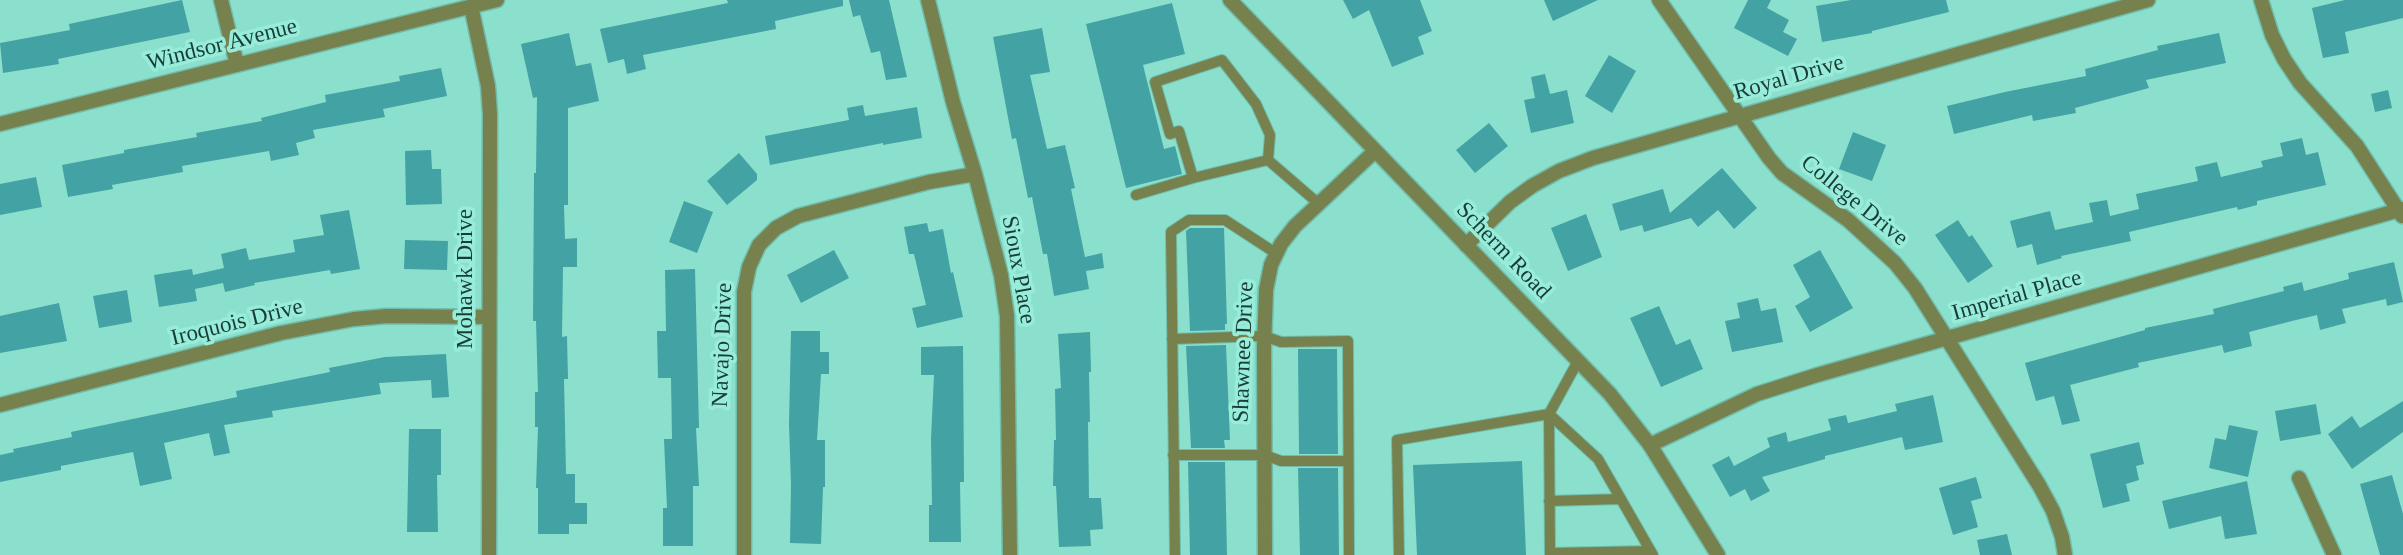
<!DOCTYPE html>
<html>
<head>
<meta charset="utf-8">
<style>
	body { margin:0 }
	canvas { display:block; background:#8ae0cc }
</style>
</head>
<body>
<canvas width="2403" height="555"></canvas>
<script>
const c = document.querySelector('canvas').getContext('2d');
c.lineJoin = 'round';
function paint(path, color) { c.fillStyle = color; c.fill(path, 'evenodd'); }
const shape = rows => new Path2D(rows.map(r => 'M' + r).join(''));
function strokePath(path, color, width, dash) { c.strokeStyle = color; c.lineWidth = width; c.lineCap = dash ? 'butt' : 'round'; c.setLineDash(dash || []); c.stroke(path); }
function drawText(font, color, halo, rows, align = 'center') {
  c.font = font + ' "Times New Roman",serif'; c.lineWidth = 7; c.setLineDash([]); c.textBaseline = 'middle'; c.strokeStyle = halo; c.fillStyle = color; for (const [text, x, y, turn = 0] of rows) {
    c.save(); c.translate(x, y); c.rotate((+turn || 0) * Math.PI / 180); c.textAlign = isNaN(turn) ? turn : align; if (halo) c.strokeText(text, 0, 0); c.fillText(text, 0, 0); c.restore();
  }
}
const building = shape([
	[182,0,190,32,58,59,59,64,3,73,0,43,70,30,69,24],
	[727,0,843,0,843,6,775,21,776,29,643,55,646,69,627,74,624,59,608,63,600,29,728,3],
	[849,0,889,0,907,77,886,80,880,51,871,53,860,15,853,17],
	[1343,0,1420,0,1432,31,1418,37,1424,54,1392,67,1369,10,1353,19],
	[1544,0,1598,0,1553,21],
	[1748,0,1771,0,1767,8,1789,20,1783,32,1797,39,1788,56,1734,28],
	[1851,0,1946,0,1949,12,1872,31,1872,33,1822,42,1816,6],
	[2345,0,2403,0,2403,18,2345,32,2349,53,2323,58,2312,8],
	[1172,3,1185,54,1143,65,1164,149,1175,146,1182,174,1126,188,1086,24],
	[1042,28,1050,72,1030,75,1047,149,1065,145,1075,188,1071,189,1085,257,1102,253,1104,268,1086,271,1089,289,1054,296,1047,254,1043,254,1032,197,1028,198,1016,138,1012,139,993,37],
	[569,33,576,66,591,63,599,101,568,108,568,205,564,205,565,239,577,238,577,267,563,267,562,337,567,336,568,379,564,379,566,474,575,474,575,503,587,503,587,524,569,524,569,534,538,534,538,488,536,488,538,427,535,427,535,392,538,392,536,321,533,321,534,173,536,173,537,97,533,98,521,44],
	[2219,33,2226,63,2146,80,2149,88,2075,108,2076,113,2033,121,2032,115,1954,134,1947,106,2005,92,2086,76,2085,69,2158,50,2157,46],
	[1609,55,1636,71,1612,113,1585,96],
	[441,68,447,96,383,109,385,117,313,130,315,138,296,143,299,155,271,161,269,151,182,166,183,172,112,185,113,189,68,197,62,165,124,153,124,150,197,137,196,133,262,121,261,118,326,102,325,95,400,81,399,76],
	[1545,74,1550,94,1567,90,1574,123,1531,133,1524,100,1535,98,1531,77],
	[2388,90,2392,108,2375,112,2371,94],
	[863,105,865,116,917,107,922,138,883,145,883,143,770,165,765,136,849,120,847,108],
	[1489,123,1508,146,1475,173,1456,150],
	[1853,132,1886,145,1872,181,1839,169],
	[2302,138,2306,155,2318,152,2326,185,2257,201,2257,205,2238,210,2237,207,2129,232,2131,241,2061,256,2062,258,2037,265,2032,244,2017,248,2010,221,2050,211,2055,230,2093,222,2089,203,2107,200,2110,216,2139,209,2136,194,2198,181,2195,167,2217,162,2221,177,2263,167,2261,161,2283,156,2280,143],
	[431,150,432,169,441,169,442,204,406,205,405,151],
	[739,153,757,174,757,180,727,205,707,181],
	[1722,168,1757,208,1734,229,1718,210,1698,227,1691,218,1644,232,1642,225,1620,231,1612,204,1663,189,1670,213],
	[36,177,42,207,0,215,0,184],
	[684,201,713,212,697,253,669,242],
	[349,210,360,269,331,274,330,270,254,283,255,285,225,292,223,283,195,289,197,301,159,307,154,275,192,269,193,275,224,268,221,254,246,248,249,260,295,252,293,240,324,235,320,215],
	[1586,214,1602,257,1568,271,1551,228],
	[1958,220,1969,237,1972,235,1993,266,1968,283,1935,235],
	[927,223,929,232,943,229,951,273,953,272,963,317,917,328,912,308,926,305,914,254,909,254,904,227],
	[1190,228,1224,228,1227,324,1225,324,1225,330,1190,331,1186,231],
	[405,240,448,241,447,270,404,269],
	[834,250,849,278,801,303,787,275],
	[1820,250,1853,308,1810,332,1795,306,1810,297,1793,265],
	[2394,262,2403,302,2387,306,2386,299,2342,309,2346,323,2320,330,2317,315,2292,321,2249,332,2252,346,2224,353,2222,345,2138,363,2139,367,2070,385,2080,421,2062,425,2054,396,2036,401,2025,363,2145,330,2145,328,2214,314,2213,309,2284,291,2283,287,2302,282,2304,291,2349,279,2348,273],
	[695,269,699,428,696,428,699,486,693,486,693,546,663,546,663,508,667,508,664,439,672,439,671,378,658,378,657,331,666,331,665,270],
	[127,290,132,322,99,328,93,296],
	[1758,298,1761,311,1776,308,1783,342,1732,352,1725,321,1740,318,1737,303],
	[59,303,67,341,0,353,0,316],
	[1659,306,1676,345,1690,339,1703,369,1661,387,1630,318],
	[791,331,820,331,820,352,829,352,829,374,821,374,817,440,825,440,825,487,823,487,821,544,790,543,791,485,789,424],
	[1090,332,1091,372,1089,372,1090,422,1088,422,1089,498,1101,498,1103,529,1090,530,1091,546,1059,547,1056,486,1053,486,1054,440,1056,440,1055,389,1061,388,1058,334],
	[1226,345,1230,440,1224,440,1225,448,1191,448,1186,346],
	[963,346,964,482,960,482,961,542,929,542,929,505,932,505,931,439,934,375,921,375,921,347],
	[1298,349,1337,349,1338,454,1299,454],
	[446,354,449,397,432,398,431,380,379,383,381,394,272,411,273,417,224,425,230,453,214,456,209,433,164,443,172,479,140,486,133,452,61,466,61,470,0,482,0,455,14,452,13,449,72,437,71,432,237,397,236,391,330,372,329,368,385,357],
	[1933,395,1943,442,1905,450,1902,437,1825,456,1825,459,1762,477,1770,491,1751,501,1745,489,1730,497,1712,465,1729,456,1734,466,1770,447,1767,438,1786,432,1788,442,1831,430,1828,419,1846,415,1848,423,1897,411,1895,404],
	[2403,401,2403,432,2352,469,2328,434,2352,416,2360,428],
	[2316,404,2321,434,2280,441,2275,411],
	[2229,425,2258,431,2248,477,2209,468,2215,438,2226,440],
	[409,429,441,429,441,475,437,475,438,532,407,532],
	[2139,442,2144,464,2136,466,2139,480,2126,484,2130,501,2103,508,2090,454],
	[1522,461,1526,555,1417,555,1413,465],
	[1188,462,1225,462,1227,555,1190,555],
	[1298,468,1338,468,1339,555,1300,555],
	[2392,475,2403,514,2403,555,2380,555,2360,484],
	[1976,477,1982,498,1971,501,1978,527,1953,535,1939,488],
	[2247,481,2257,534,2225,539,2221,516,2169,529,2162,501],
	[2007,534,2012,555,1980,555,1977,540]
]);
const service = shape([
	[1268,160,1270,135,1256,104,1222,60,1155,82,1170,134,1179,131,1193,178,1268,160,1319,204],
	[1136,195,1193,178],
	[1172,339,1264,336,1281,342,1348,341,1349,555],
	[1173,455,1265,455,1281,461,1348,461],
	[1549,501,1621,499],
	[1550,553,1651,551],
	[1175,555,1171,232,1189,220,1225,220,1277,254],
	[1399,555,1397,440,1549,414,1598,459,1653,555],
	[1550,555,1549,414,1578,361]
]);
const minor = shape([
	[221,0,237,65],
	[928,0,953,102,975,174,1001,275,1007,316,1010,555],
	[1659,0,1769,158,1782,173,1848,220,1895,263,1915,288,2039,485,2053,511,2062,537,2065,555],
	[2261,0,2272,35,2284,59,2300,83,2357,146,2402,216],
	[471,6,488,86,490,114,489,555],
	[0,124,497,0],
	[1466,245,1510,202,1532,186,1559,171,1593,158,2148,0],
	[0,405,281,333,354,319,387,316,489,317],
	[1650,445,1757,394,1817,375,2403,209],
	[2299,478,2334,555],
	[744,555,744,292,749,267,759,245,776,228,798,216,929,182,975,174],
	[1265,555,1264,348,1266,290,1271,265,1281,244,1295,226,1375,151]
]);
const tertiary = shape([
	[1230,0,1610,394,1650,445,1718,555]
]);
const streetNames = [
	["Windsor Avenue",222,45,-14],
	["Royal Drive",1789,78,-16],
	["College Drive",1854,201,39],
	["Scherm Road",1503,251,46],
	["Sioux Place",1018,270,80],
	["Mohawk Drive",466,279,-90],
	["Imperial Place",2017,296,-16],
	["Iroquois Drive",237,323,-14],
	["Navajo Drive",723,345,-88],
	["Shawnee Drive",1244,352,-88]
];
paint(building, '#43a2a4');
strokePath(service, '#71bcab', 12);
strokePath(minor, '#71bcab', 17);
strokePath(tertiary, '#71bcab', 17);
strokePath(service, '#77814d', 10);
strokePath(minor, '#77814d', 14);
strokePath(tertiary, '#77814d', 14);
drawText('23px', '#193d35', '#97edd9', streetNames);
</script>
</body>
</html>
